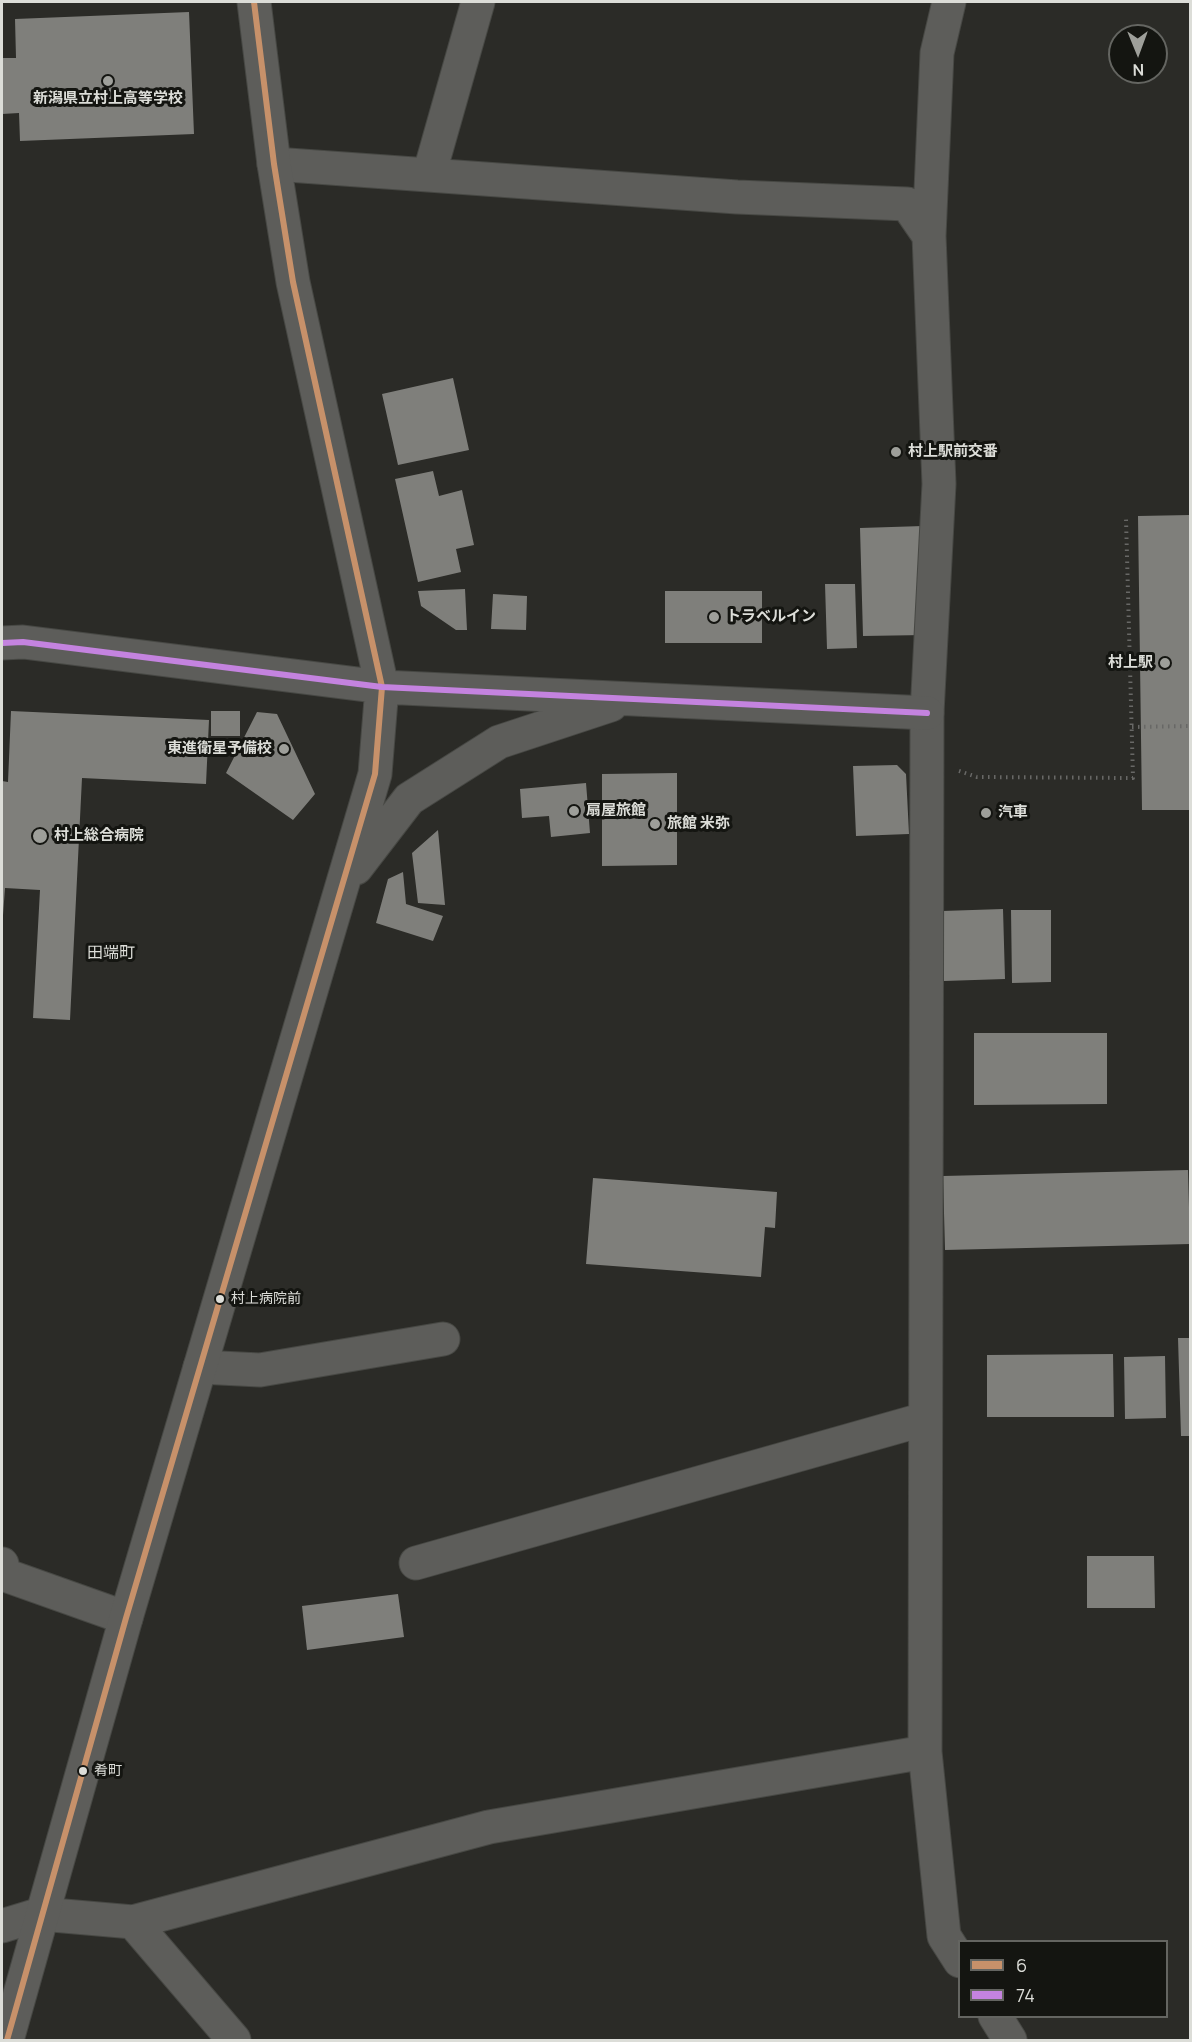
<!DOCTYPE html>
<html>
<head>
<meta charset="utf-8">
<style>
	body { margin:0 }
	#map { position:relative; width:1192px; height:2042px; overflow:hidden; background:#2b2b27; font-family:Manrope,sans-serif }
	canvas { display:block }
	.frame { position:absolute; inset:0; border:3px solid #dcddd8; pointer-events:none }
	.legend { position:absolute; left:958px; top:1940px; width:210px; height:78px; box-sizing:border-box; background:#141511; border:2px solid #646561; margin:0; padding:8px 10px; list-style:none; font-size:18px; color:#dcddd8 }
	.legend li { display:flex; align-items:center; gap:12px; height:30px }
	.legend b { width:30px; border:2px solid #646561 }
	.north { position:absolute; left:1108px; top:24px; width:60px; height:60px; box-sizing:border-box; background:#141511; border:2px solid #646561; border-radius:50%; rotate:179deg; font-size:16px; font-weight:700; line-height:24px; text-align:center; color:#dcddd8 }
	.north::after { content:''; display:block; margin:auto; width:21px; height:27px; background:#9e9f9a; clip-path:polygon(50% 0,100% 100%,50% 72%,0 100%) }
</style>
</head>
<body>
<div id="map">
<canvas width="1192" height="2042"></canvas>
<div class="frame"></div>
<ul class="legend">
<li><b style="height:8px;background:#c7916a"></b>6</li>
<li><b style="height:8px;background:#c483df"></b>74</li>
</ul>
<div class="north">N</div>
</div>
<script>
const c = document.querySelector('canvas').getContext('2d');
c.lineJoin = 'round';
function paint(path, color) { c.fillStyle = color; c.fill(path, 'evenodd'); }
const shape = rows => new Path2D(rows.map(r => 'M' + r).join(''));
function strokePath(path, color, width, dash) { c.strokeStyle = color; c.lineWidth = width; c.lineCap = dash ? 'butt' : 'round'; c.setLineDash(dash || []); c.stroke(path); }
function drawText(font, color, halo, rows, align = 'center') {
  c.font = font + ' Manrope,"Noto Sans JP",sans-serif'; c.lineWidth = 6; c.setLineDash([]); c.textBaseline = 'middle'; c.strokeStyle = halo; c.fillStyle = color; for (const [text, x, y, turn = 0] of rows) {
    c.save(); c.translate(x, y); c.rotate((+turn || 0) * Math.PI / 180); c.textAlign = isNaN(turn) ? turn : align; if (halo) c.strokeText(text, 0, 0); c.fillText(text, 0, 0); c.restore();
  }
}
const building = shape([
	[189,12,194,134,20,141,19,113,2,114,2,58,16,58,15,19],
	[453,378,469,450,398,465,382,394],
	[433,471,439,496,462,490,474,545,456,549,461,572,418,582,395,479],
	[1190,515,1190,810,1142,810,1138,516],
	[923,526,925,635,863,636,860,528],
	[825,584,855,584,857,648,827,649],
	[465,589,467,630,456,630,421,606,418,591],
	[665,591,762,591,762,643,665,643],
	[493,594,527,596,526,630,491,629],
	[11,711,209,720,206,784,82,778,70,1020,33,1018,40,890,5,888,2,929,2,781,8,782],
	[211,711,240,711,240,736,211,736],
	[257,712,277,714,315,794,293,820,226,773],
	[897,765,906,774,909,834,856,836,853,766],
	[677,773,677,865,602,866,602,774],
	[586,783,590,833,551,837,549,816,522,818,520,789],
	[438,830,445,905,418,903,412,853],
	[403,872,406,904,443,916,433,941,376,923,388,879],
	[1003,909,1005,979,944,981,942,911],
	[1011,910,1051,910,1051,982,1012,983],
	[974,1033,1107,1033,1107,1104,974,1105],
	[1188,1170,1190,1244,945,1250,943,1176],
	[593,1178,777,1192,775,1228,765,1227,761,1277,586,1264],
	[1178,1338,1190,1338,1190,1436,1181,1436],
	[1113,1354,1114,1417,987,1417,987,1355],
	[1165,1356,1166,1418,1125,1419,1124,1357],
	[1087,1556,1154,1556,1155,1608,1087,1608],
	[398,1594,404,1637,307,1650,302,1606]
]);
const path = shape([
	[1132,727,1190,726],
	[959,771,977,777,1133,778,1126,519]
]);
const street = shape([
	[274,164,737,197,907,204,929,236,939,484,927,713,925,1752,944,1936,960,1961],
	[429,175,478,2],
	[929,236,937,53,949,2],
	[200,1367,260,1370,443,1339],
	[416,1563,925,1419],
	[2,1564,2,1574,126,1618],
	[133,1922,234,2040],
	[2,1926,41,1914,133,1922,489,1827,925,1752],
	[995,2016,1010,2040]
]);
const secondary = shape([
	[2,643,23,642,382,687,927,713],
	[356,868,409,799,499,742,611,705],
	[7,2040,126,1618,375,774,382,687,293,282,274,164,254,2]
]);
const bus1 = shape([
	[7,2040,126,1618,375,774,382,687,293,282,274,164,254,2]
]);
const bus2 = shape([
	[2,643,23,642,382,687,927,713]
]);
const markers = [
	[108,81,6,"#9e9f9a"],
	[896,452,6,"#9e9f9a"],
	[714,617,6,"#9e9f9a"],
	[1165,663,6,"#9e9f9a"],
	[284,749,6,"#9e9f9a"],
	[574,811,6,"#9e9f9a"],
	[986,813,6,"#9e9f9a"],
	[655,824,6,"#9e9f9a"],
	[40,836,8,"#9e9f9a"],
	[220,1299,5,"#dcddd8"],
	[83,1771,5,"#dcddd8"]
];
const busNames = [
	["村上病院前",231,1299],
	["肴町",94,1771]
];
const poiNames = [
	["新潟県立村上高等学校",108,99,"center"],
	["村上駅前交番",908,452],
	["トラベルイン",726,617],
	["村上駅",1153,663,"right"],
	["東進衛星予備校",272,749,"right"],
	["扇屋旅館",586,811],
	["汽車",998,813],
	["旅館 米弥",667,824],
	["村上総合病院",54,836]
];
const neighbourhoodNames = [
	["田端町",111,954]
];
paint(building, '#7f7f7b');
strokePath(street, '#474844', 35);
strokePath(secondary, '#474844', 35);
strokePath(path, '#686866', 4, [1.5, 4.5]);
strokePath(street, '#5d5d5a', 33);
strokePath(secondary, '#5d5d5a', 33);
strokePath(bus1, '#c7916a', 6);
strokePath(bus2, '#c483df', 6);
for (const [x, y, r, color] of markers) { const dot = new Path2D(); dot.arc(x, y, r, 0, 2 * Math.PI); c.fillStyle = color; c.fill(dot); strokePath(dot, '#141511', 2); }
drawText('14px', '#dcddd8', '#141511', busNames, 'left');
drawText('bold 15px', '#dcddd8', '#141511', poiNames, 'left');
drawText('16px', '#dcddd8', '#141511', neighbourhoodNames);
</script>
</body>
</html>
